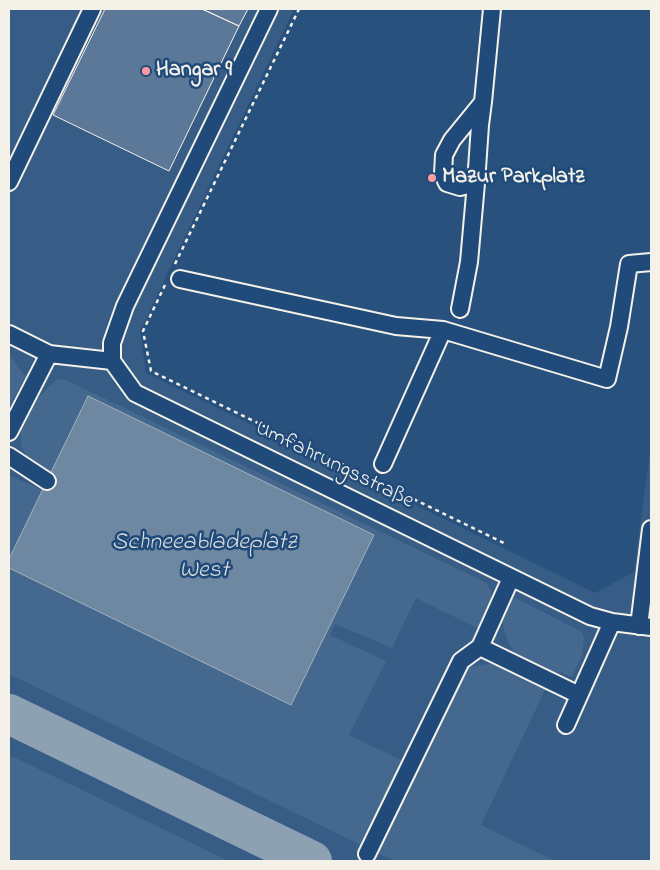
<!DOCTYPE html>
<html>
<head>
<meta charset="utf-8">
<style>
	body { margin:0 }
	#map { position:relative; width:660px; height:870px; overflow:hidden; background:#28517e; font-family:"Indie Flower",sans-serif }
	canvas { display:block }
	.frame { position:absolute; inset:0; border:10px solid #f4f1e8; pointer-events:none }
</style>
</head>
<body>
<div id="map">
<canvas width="660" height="870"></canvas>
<div class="frame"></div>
</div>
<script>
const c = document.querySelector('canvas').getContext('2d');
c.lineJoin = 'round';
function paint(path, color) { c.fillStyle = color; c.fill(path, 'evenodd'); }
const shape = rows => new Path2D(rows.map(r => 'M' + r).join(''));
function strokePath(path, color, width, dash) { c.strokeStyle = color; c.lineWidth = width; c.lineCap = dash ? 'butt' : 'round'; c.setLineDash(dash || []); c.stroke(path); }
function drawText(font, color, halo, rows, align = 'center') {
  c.font = font + ' "Indie Flower",sans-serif'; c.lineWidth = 5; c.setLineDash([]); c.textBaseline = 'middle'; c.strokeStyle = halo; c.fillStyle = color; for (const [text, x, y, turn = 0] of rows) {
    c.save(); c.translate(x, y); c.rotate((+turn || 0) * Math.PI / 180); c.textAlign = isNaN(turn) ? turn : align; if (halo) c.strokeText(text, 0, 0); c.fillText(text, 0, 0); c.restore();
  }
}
const built = shape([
	[9,9,294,9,140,331,146,373,595,593,634,572,651,443,651,861,9,861]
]);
const green = shape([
	[9,354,25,376,9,407],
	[64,379,487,583,491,592,492,602,479,629,416,598,392,648,335,624,330,635,386,661,349,735,403,761,363,846,9,674,9,568,291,705,374,535,88,396,51,473,36,465,26,455,21,445,20,430,35,401,56,380],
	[9,475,42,490,9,559],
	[516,598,582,632,584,637,582,655,572,677,560,672,557,677,518,659,508,642,503,626,502,617,506,606,511,599],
	[494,663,546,688,481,825,555,861,395,861,375,852,464,668],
	[9,756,18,759,229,861,9,861]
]);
const water = shape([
	[88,396,374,535,291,705,9,568,9,559,88,396]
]);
const taxiway = shape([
	[9,714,312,861]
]);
const building = shape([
	[105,9,202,9,239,26,169,171,53,115,105,9],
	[202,9,248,9,239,26,202,9]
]);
const path = shape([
	[175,264,299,9],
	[165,285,143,331,151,371,506,544]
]);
const minor = shape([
	[483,102,452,140,444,155,443,174,447,183,460,187,476,183,480,125,483,102,492,9],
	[9,182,92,9],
	[180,279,396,326,443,330,607,379,619,327,629,264,651,262],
	[460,309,469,262,476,183],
	[9,334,49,354,112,361,135,393,590,616,612,622,651,627],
	[112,361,112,343,125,306,269,9],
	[9,432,49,354],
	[9,456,47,481],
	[383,464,443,330],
	[639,626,651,529],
	[480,647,579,695],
	[566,725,612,622],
	[367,854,461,661,480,647,511,578]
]);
const markers = [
	[146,71,5,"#ff9aa2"],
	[432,178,5,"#ff9aa2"]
];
const poiNames = [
	["Hangar 9",156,71],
	["Mazur Parkplatz",442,178]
];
const streetNames = [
	["Umfahrungsstraße",334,466,26]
];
const waterNames = [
	["Schneeabladeplatz",204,544],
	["West",204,572]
];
paint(built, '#375d86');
paint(green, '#45688e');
paint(water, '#6e88a2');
strokePath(water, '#a4b2be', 1);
strokePath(taxiway, '#8ea1b3', 40);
paint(building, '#5b7899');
strokePath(building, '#f4f1e8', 1);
strokePath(minor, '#f4f1e8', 20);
strokePath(path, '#f4f1e8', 2.5, [4, 4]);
strokePath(minor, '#1f4a7a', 16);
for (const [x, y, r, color] of markers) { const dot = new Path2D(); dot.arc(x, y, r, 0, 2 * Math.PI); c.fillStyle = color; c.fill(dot); strokePath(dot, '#1f4a7a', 2); }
drawText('bold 22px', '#f4f1e8', '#1f4a7a', poiNames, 'left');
drawText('22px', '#f4f1e8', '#1f4a7a', streetNames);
drawText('italic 24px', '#d9dcda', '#1f4a7a', waterNames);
</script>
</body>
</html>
